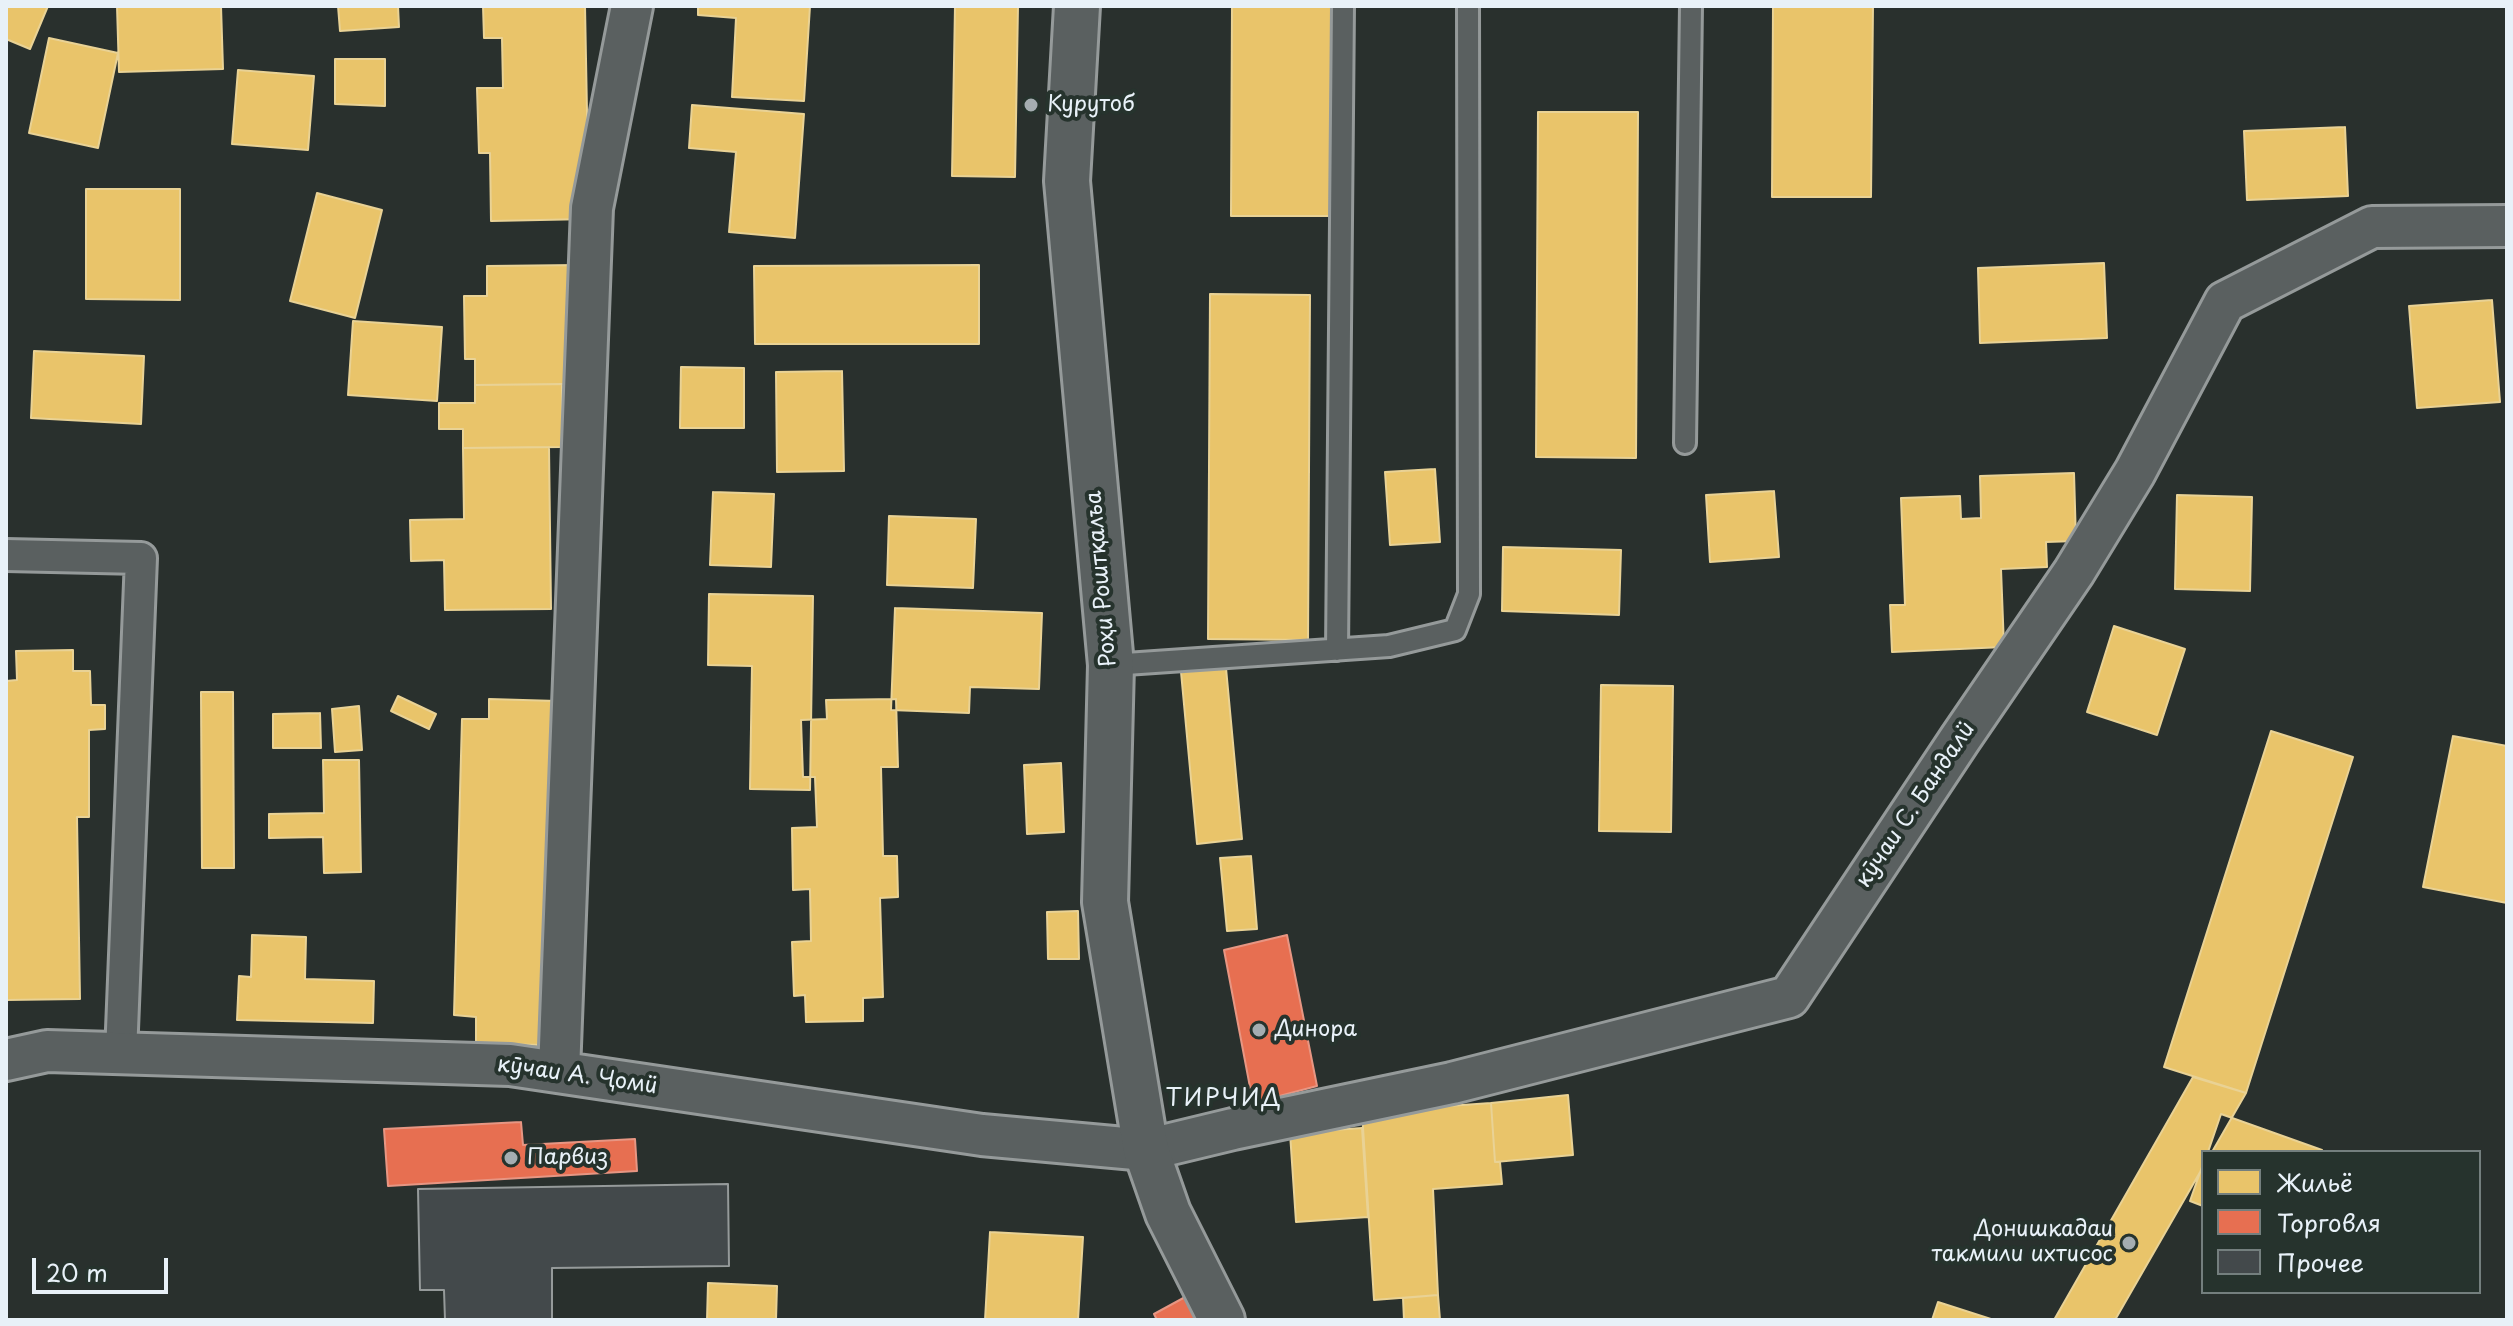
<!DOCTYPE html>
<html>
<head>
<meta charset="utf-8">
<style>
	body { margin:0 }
	#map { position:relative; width:2513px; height:1326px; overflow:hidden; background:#29302d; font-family:"Playpen Sans",sans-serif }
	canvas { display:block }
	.frame { position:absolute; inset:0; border:8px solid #e8f1f8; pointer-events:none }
	.legend { position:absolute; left:2201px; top:1150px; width:280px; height:144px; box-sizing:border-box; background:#26332d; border:2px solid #747f7e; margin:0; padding:10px 14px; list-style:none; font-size:24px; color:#e8f1f8 }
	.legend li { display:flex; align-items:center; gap:16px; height:40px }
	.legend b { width:40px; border:2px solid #747f7e }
	.scale { position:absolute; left:32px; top:1258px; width:136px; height:36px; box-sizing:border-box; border:4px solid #e8f1f8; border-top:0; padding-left:10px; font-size:24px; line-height:28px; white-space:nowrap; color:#e8f1f8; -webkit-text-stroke:6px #26332d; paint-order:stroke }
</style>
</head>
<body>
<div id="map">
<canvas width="2513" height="1326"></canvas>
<div class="frame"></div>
<ul class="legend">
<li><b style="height:22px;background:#e9c46a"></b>Жильё</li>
<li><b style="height:22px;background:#e76f51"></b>Торговля</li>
<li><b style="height:22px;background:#43494b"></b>Прочее</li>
</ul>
<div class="scale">20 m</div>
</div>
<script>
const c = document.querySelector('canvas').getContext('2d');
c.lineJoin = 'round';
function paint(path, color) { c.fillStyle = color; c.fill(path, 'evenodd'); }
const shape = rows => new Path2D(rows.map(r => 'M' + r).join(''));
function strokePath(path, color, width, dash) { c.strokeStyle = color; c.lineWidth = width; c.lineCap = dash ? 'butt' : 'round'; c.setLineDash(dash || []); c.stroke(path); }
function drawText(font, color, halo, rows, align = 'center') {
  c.font = font + ' "Playpen Sans",sans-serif'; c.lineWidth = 8; c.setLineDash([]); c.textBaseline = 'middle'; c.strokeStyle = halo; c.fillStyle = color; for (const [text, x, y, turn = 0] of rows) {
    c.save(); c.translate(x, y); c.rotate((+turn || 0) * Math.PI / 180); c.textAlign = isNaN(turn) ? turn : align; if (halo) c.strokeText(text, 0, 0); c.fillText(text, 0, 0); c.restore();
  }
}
const homes = shape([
	[6,6,48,6,30,49,6,39,6,6],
	[117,6,221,6,223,69,119,72,117,6],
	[338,6,398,6,399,27,340,31,338,6],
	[483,6,585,6,589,219,491,221,490,153,479,153,477,88,503,88,502,38,484,38,483,6],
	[698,6,810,6,804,101,732,97,736,18,698,15,698,6],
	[955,6,1018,6,1015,177,952,176,955,6],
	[1232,6,1332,6,1330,216,1231,216,1232,6],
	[1773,6,1873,6,1871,197,1772,197,1773,6],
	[49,38,118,53,98,148,29,133,49,38],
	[335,59,385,59,385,106,335,104,335,59],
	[238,70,314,76,308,150,232,144,238,70],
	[692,105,804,114,795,238,729,232,736,152,689,148,692,105],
	[1538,112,1638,112,1636,458,1536,457,1538,112],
	[2345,127,2348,196,2247,200,2244,131,2345,127],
	[86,189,180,189,180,300,86,299,86,189],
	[317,193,382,210,355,318,290,301,317,193],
	[2104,263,2107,338,1980,343,1978,268,2104,263],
	[578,265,579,384,475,385,475,359,465,359,464,296,487,296,487,266,578,265],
	[979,265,979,344,755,344,754,266,979,265],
	[1210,294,1310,295,1308,640,1208,639,1210,294],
	[2492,300,2500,402,2417,408,2409,306,2492,300],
	[353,321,442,327,437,401,348,395,353,321],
	[34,351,144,356,141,424,31,418,34,351],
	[681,367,744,368,744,428,680,428,681,367],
	[842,371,844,471,777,472,776,372,842,371],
	[562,384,562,447,463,448,463,429,439,429,439,403,475,403,475,385,562,384],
	[549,447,551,609,445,610,444,560,411,561,410,520,464,519,463,448,549,447],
	[1435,469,1440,542,1390,545,1385,472,1435,469],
	[2074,473,2076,541,2046,542,2047,567,2001,569,2004,647,1892,652,1890,605,1905,605,1901,498,1960,496,1961,519,1981,518,1980,476,2074,473],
	[1774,491,1779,557,1710,562,1706,495,1774,491],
	[713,492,774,494,771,567,710,565,713,492],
	[2177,495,2252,497,2250,591,2175,589,2177,495],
	[889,516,976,519,973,588,887,585,889,516],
	[1503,547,1621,550,1619,615,1502,611,1503,547],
	[709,594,813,596,810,790,750,789,752,666,708,665,709,594],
	[895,608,1042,613,1039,689,970,687,969,713,891,710,895,608],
	[2114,626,2185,649,2157,735,2087,712,2114,626],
	[73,650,73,671,90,671,91,705,105,705,105,729,89,730,89,817,77,817,80,999,6,1000,6,681,17,680,16,651,73,650],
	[1226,668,1242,839,1197,844,1181,672,1226,668],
	[1601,685,1673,686,1671,832,1599,831,1601,685],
	[201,692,233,692,234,868,202,868,201,692],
	[398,696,436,714,429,729,391,711,398,696],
	[489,699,557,701,548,1045,476,1044,476,1017,454,1015,462,719,489,719,489,699],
	[896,699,898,767,881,767,883,856,897,856,898,897,880,898,883,997,863,998,863,1021,806,1022,805,995,794,996,792,942,811,941,810,889,793,890,792,828,817,827,815,777,803,777,801,720,827,719,826,700,896,699],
	[359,706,362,750,335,752,332,709,359,706],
	[320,713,321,748,273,748,273,714,320,713],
	[2271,731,2353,757,2246,1093,2164,1067,2271,731],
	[2453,736,2507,746,2507,903,2423,887,2453,736],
	[323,760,359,760,361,872,324,873,323,837,269,838,269,814,324,813,323,760],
	[1061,763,1064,832,1027,834,1024,765,1061,763],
	[1251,856,1257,929,1227,931,1220,858,1251,856],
	[1078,911,1079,959,1048,959,1047,912,1078,911],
	[252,935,306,937,305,979,374,981,373,1023,237,1020,239,976,251,977,252,935],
	[2193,1077,2246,1093,2212,1152,2203,1152,2203,1167,2115,1320,2054,1320,2193,1077],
	[1568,1095,1573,1155,1495,1162,1491,1103,1568,1095],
	[1491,1103,1495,1162,1500,1162,1502,1184,1433,1189,1438,1295,1374,1300,1362,1112,1491,1103],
	[2221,1114,2322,1150,2322,1152,2208,1152,2221,1114],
	[1362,1128,1368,1217,1296,1222,1290,1133,1362,1128],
	[2203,1164,2203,1206,2190,1201,2203,1164],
	[990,1232,1083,1237,1078,1320,985,1320,990,1232],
	[708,1283,777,1286,776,1320,707,1320,708,1283],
	[1438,1295,1440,1320,1404,1320,1403,1298,1438,1295],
	[1938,1302,1994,1320,1932,1320,1938,1302]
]);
const shops = shape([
	[1287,935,1317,1086,1253,1103,1224,950,1287,935],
	[521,1122,523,1145,635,1139,637,1171,388,1186,384,1129,521,1122],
	[1198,1290,1210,1320,1157,1320,1154,1314,1198,1290]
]);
const building = shape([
	[728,1184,729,1266,552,1268,552,1320,445,1320,444,1290,420,1290,418,1189,728,1184]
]);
const service = shape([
	[1685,443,1691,6],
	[1337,650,1343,6],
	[1111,665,1389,646,1455,630,1469,594,1468,6]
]);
const pedestrian = shape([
	[6,555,141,558,121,1054]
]);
const minor = shape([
	[6,1060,47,1051,510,1065,982,1135,1146,1150,1233,1129,1452,1083,1789,997,1960,739,2074,572,2135,472,2225,302,2372,227,2507,226],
	[559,1072,592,208,632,6]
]);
const secondary = shape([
	[1077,6,1067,181,1111,665,1105,902,1146,1150,1168,1213,1222,1320]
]);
const markers = [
	[1031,105,8,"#a5adb1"],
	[1259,1030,8,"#a5adb1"],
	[511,1158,8,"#a5adb1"],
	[2129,1243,8,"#a5adb1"]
];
const poiNames = [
	["Курутоб",1047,105],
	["Динора",1275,1030],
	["Парвиз",527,1158],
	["Донишкадаи",2113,1230,"right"],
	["такмили ихтисос",2113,1255,"right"]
];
const streetNames = [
	["Роҳи Роштқалъа",1102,579,-95],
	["кӯчаи С. Бандалӣ",1916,805,-56],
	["кӯчаи А. Ҷомӣ",577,1076,8]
];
const neighbourhoodNames = [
	["ТИРЧИД",1224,1099]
];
paint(homes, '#e9c46a');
strokePath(homes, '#e9d295', 2);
paint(shops, '#e76f51');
strokePath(shops, '#e79683', 2);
paint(building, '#43494b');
strokePath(building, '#959a9a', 2);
strokePath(service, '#959a9a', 26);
strokePath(pedestrian, '#959a9a', 36);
strokePath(minor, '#959a9a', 46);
strokePath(secondary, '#959a9a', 50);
strokePath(service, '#5a6060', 20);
strokePath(pedestrian, '#5a6060', 30);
strokePath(minor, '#5a6060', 40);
strokePath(secondary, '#5a6060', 44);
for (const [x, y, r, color] of markers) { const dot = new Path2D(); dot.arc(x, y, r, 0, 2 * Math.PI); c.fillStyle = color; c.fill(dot); strokePath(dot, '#26332d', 3); }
drawText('22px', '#e8f1f8', '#26332d', poiNames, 'left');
drawText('22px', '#e8f1f8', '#26332d', streetNames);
c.letterSpacing = '2px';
drawText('24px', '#e8f1f8', '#26332d', neighbourhoodNames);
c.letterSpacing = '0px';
</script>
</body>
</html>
